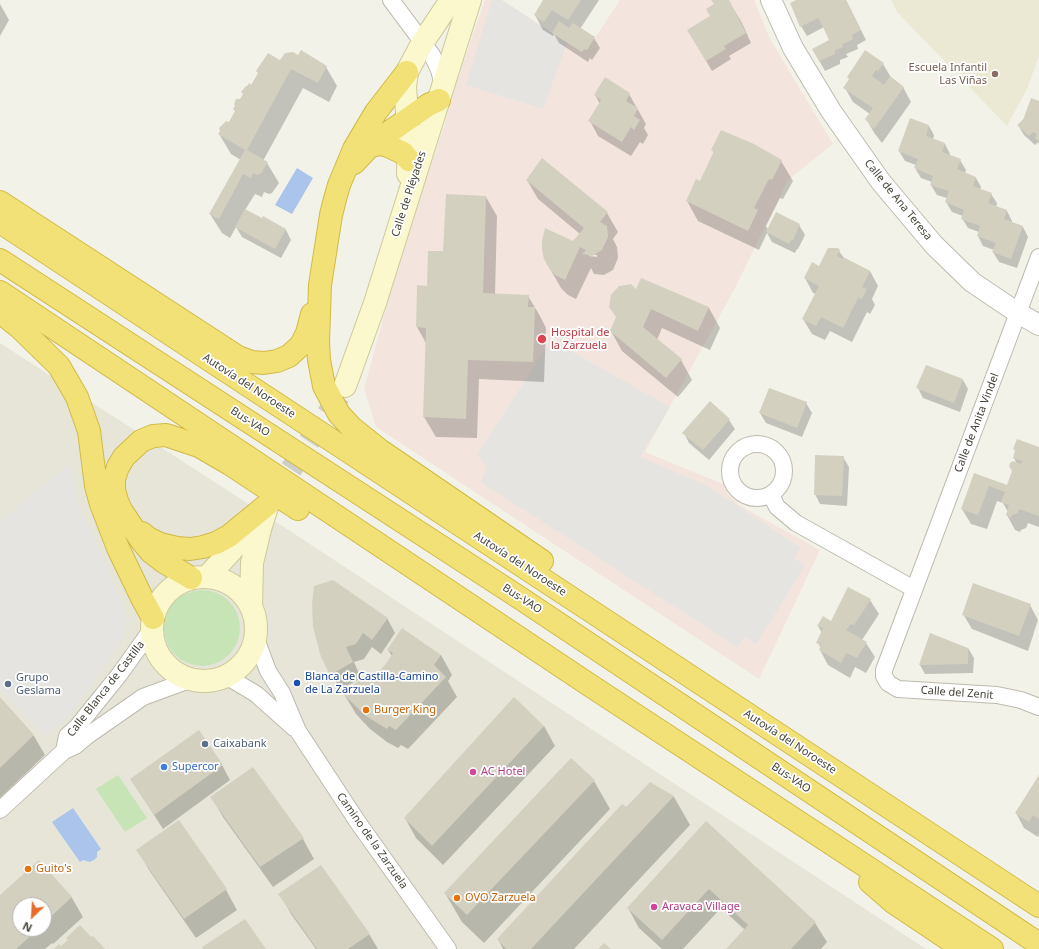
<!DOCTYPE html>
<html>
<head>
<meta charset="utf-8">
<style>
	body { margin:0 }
	#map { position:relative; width:1039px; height:949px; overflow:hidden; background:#f3f2e9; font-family:"Noto Sans",sans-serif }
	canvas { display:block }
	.north { position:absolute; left:12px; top:897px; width:40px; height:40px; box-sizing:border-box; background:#fff; border:1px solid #b5b4af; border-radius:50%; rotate:205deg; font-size:11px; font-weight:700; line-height:16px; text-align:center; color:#464438 }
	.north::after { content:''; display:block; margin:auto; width:14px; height:18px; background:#e86d2c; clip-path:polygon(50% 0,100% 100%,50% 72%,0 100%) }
</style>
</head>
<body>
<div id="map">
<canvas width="1039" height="949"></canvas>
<div class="north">N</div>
</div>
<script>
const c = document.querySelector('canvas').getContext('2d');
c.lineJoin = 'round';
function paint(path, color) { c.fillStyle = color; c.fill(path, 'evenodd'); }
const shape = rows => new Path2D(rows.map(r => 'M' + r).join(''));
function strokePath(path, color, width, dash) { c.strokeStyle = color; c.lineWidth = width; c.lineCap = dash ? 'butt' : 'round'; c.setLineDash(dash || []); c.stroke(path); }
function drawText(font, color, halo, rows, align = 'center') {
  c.font = font + ' "Noto Sans",sans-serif'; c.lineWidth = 3.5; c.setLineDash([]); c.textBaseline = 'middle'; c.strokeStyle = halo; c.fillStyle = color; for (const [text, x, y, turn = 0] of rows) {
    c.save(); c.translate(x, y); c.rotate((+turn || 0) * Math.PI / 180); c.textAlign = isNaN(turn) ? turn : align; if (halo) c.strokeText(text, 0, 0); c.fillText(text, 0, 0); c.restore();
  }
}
const residential = shape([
	[0,343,281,525,926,949,0,949],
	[20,905,44,905,44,929,20,929]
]);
const education = shape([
	[891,0,1039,0,1039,56,1027,89,1007,126,897,12]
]);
const medical = shape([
	[485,0,502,0,582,52,584,49,587,50,620,0,754,0,769,37,833,144,788,180,735,288,645,452,723,484,728,494,739,505,820,550,759,679,376,427,364,389,404,242,445,124,449,104]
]);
const green = shape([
	'164 628a38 38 0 1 1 76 0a38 38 0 1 1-76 0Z',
	[118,775,147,818,125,832,96,789]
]);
const parking = shape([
	[492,0,502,0,567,43,543,109,466,85],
	[551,340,670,407,640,457,706,485,801,548,794,558,805,566,756,644,744,637,737,647,481,482,487,467,477,455],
	[69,464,79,510,97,543,120,597,127,622,123,637,104,667,70,715,45,737,0,689,0,521]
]);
const water = shape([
	[297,168,313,178,292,214,275,205],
	[73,808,101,849,97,852,97,857,94,860,90,862,83,860,80,862,52,822]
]);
const shadow = shape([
	[545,0,599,0,580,29,594,38,600,48,592,60,590,58,588,62,559,43,554,34,553,36,543,30,535,15],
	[712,0,728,0,742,23,751,43,729,56,731,59,712,71,688,30,712,16,715,4],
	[798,0,846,0,866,40,857,45,858,49,846,54,848,57,840,60,840,64,825,71,813,50,830,41,824,27,807,36,801,26],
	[0,4,9,20,0,36],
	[865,51,883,64,892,79,903,87,911,102,882,143,875,134,866,119,870,114,853,102,845,88],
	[280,61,326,67,337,86,329,102,303,88,263,161,267,163,279,183,272,193,269,194,264,192,262,197,255,194,245,210,262,220,264,217,286,230,291,240,281,258,242,237,236,227,230,238,222,233,210,214,241,160,231,154,219,134,229,124,236,112,240,100,251,86],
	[629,94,646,124,644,128,648,135,643,144,640,142,631,156,598,136,590,121,600,104,595,95],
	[1039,103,1039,145,1038,142,1035,145,1024,135,1018,125],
	[929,126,934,135,933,140,945,144,950,154,949,156,960,160,966,170,965,173,976,178,981,187,980,190,991,194,997,203,996,207,1007,211,1012,221,1012,223,1023,227,1028,237,1017,268,999,262,993,252,994,250,983,246,978,236,979,232,968,228,962,218,963,216,952,212,946,202,947,198,937,195,931,185,932,182,921,178,915,168,916,165,905,161,899,151],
	[712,149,781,161,793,181,783,199,780,198,766,226,768,229,799,225,805,235,798,249,797,249,795,253,772,242,767,233,759,250,698,221,687,201,700,182,714,153],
	[527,180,607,213,618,232,613,239,617,247,618,258,613,270,604,275,594,274,591,268,576,299,568,295,561,288,549,267,580,234,538,199],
	[589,254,597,255,597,257,589,256],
	[486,197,497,216,495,295,528,296,540,316,546,328,544,382,479,379,477,438,436,437,424,417,427,345,417,327,428,287,444,252],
	[839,251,844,258,870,271,878,286,872,299,875,305,870,314,867,312,852,342,830,331,825,340,812,334,803,319,816,294,813,293,805,278],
	[642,279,709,308,720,328,710,350,662,328,657,340,681,360,692,380,678,397,622,351,611,331,636,291],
	[963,380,968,389,960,412,923,398,918,388],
	[806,403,812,413,802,437,766,423,760,413],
	[729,420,735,429,709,460,689,443,684,433],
	[1014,449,1039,449,1039,527,1028,523,1026,528,1021,530,1020,532,1015,530,1007,515,1008,512,1003,503,997,501,987,529,971,524,962,509,975,474,1008,486,1017,464,1014,458,1016,452],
	[843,457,849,467,847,506,820,504,815,494],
	[870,600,879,614,862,640,866,643,875,657,866,673,855,667,850,678,828,665,820,650,821,648,818,643,822,633,818,626,831,622],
	[1030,605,1038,620,1028,651,972,629,963,614],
	[387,618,395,633,381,654,372,647,364,659,354,662,361,678,340,690,322,656],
	[968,648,974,658,973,673,925,674,920,665],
	[388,650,441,655,452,675,448,681,457,697,408,749,401,745,398,748,387,742,370,729,356,714,344,694,368,683,386,665,392,656],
	[0,699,34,736,45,755,0,798],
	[544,726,555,746,443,865,416,838,405,818],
	[222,765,230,780,163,829,131,779],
	[253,768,303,839,314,859,273,887,223,817,212,798],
	[1039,777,1039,834,1038,837,1024,828,1016,813],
	[594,781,610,809,484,943,462,922,445,893],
	[650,783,674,797,690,825,574,949,503,949,498,939],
	[179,821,226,890,237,910,196,938,149,870,138,850],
	[706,823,815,923,827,942,821,949,727,949,745,930,721,908,683,949,662,949,639,928,628,908],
	[39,861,72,898,83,917,53,944,52,943,45,949,0,949,0,896],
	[20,905,44,905,44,929,20,929],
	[280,894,369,934,378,949,316,949,291,914]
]);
const building = shape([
	[543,0,581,0,568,20,552,10,544,22,534,15],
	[711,0,729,0,746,33,724,46,726,49,706,61,687,30,710,16,706,9,714,4],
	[796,0,846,0,861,30,852,35,853,39,842,44,843,47,835,50,835,54,819,61,812,49,829,40,823,27,818,18,800,27,790,3],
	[559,21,569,28,573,23,595,37,587,50,584,49,582,52,552,33],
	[301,50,327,66,318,83,291,69,247,150,268,162,261,173,257,175,253,173,251,178,243,174,219,219,209,214,245,150,218,134,220,131,219,128,226,121,229,122,235,111,233,109,235,106,234,104,236,99,240,99,243,94,241,92,245,87,247,86,249,83,251,85,258,73,256,71,268,53,280,60,285,53,293,52,298,55],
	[865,50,884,63,878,71,876,70,872,76,884,85,890,76,904,87,874,129,865,119,873,108,843,88,849,79,847,77],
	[605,77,630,93,626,101,638,108,634,116,640,120,634,130,631,127,622,142,588,121,601,100,594,95],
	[1031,98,1039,101,1039,141,1035,139,1037,134,1033,132,1029,136,1017,125,1023,120],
	[910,118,929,125,926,136,945,143,942,152,961,159,957,169,976,177,973,186,992,193,988,203,1007,210,1004,219,1023,226,1011,259,992,252,996,243,977,236,980,226,961,219,964,210,945,202,949,191,930,185,933,176,914,168,918,159,898,151],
	[721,130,754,144,782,160,772,180,769,179,754,208,758,210,748,231,686,201,696,179,700,181,714,151,711,150],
	[542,158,608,212,600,222,607,226,608,237,602,250,592,256,582,254,586,250,580,247,565,280,555,275,549,268,544,259,542,250,542,240,545,228,573,241,584,228,526,180],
	[446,194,486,196,483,293,529,295,528,307,535,307,533,362,468,360,466,419,423,417,426,328,416,327,417,285,427,286,428,251,443,251],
	[245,209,262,218,263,216,286,229,275,249,235,227],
	[776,212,800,224,793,240,791,240,789,244,766,232],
	[828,248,838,248,840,250,837,256,842,259,843,257,870,271,862,287,867,289,862,299,858,298,843,328,821,317,816,326,802,319,819,286,804,278,812,262,819,266],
	[641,278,709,307,698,331,651,309,643,327,682,359,666,378,610,331,616,317,609,307,611,295,619,286,631,284,636,289],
	[926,365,963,379,954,403,916,388],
	[769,388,807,402,797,428,759,413],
	[710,401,730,419,703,450,682,433],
	[1017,439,1039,447,1039,516,1019,509,1018,513,1012,515,1011,518,1006,515,1009,505,1001,502,1005,492,989,486,978,515,961,509,974,473,1007,485,1012,471,1009,466,1010,463,1013,461,1021,464,1022,461,1013,458,1015,450,1013,449],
	[815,455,844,456,842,496,814,495],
	[333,580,388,618,372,640,363,633,356,644,346,647,353,662,330,675,321,657,318,646,313,626,312,604,314,586],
	[973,583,1031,604,1019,636,962,615],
	[848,587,871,599,854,625,851,624,846,630,867,642,857,658,846,653,841,663,819,650,821,645,816,643,823,628,817,626,823,616,831,621],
	[402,628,441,655,434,665,446,677,396,730,389,726,387,729,366,716,343,694,363,677,368,682,385,665,393,653,387,650],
	[930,633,968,648,968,664,919,665],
	[0,697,34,735,0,768],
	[514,697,544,726,432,846,404,818],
	[199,730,223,765,154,815,130,779],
	[571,758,595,780,467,915,444,893],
	[253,767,304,838,260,867,210,797],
	[1039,775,1039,819,1033,815,1029,822,1015,813],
	[650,782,674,796,531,949,506,949,497,939,622,804,627,807],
	[179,820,227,889,184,919,136,850],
	[706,821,816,922,791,949,726,949,748,925,709,889,662,940,627,908],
	[39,860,72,897,44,923,44,905,20,905,20,929,34,929,33,930,35,932,16,949,0,949,0,895],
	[321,865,370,934,348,949,317,949,278,894],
	[245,919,266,949,203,949,202,947],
	[80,925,91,937,93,936,105,949,54,949,59,944,61,946,68,940,66,938],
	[604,943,611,949,598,949]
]);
const secondaryTunnel = shape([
	[273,497,343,390]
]);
const minor = shape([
	[391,0,432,55,439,70,443,85],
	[1039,257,884,670,884,676,888,683,898,689,997,695,1021,700,1039,707],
	'730 471a27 27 0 1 1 54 0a27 27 0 1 1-54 0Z',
	[771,495,777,507,796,523,914,589],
	[255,636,268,671,282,693,298,731,357,821,448,949],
	[226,676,256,694,294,728],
	[64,751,67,736,77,727,119,675,152,629],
	[0,810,64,751,75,746,87,736,143,697,192,679]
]);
const tertiary = shape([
	[771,0,793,48,831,111,881,182,934,245,972,282,1018,313,1039,325]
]);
const secondary = shape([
	[408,174,409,139,405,87,407,72,423,42,451,0],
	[345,386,375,303,470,0],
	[207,577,232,550,256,520],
	'152 629a52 52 0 1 1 104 0a52 52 0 1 1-104 0Z',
	[251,607,252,563,260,529,268,504]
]);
const motorway = shape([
	[407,72,376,112,354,149,339,185,335,199,331,215,320,285,318,342,319,360,324,386,339,414,351,427,381,451,542,561],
	[370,146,381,144,388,146,403,153,409,160],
	[354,163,370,146,385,135,428,105,439,100],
	[0,202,238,357,252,362,264,363,277,361,289,356,301,345,307,333,312,314],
	[0,222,1039,906],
	[0,260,520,598,1039,944],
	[0,292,591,686,992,949],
	[0,312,19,327,59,366,77,397,89,431,96,486,101,504,118,548,143,600,153,618],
	[142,533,148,538,160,544,177,548,190,549,203,547,216,543,229,536,268,504],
	[191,578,164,562,151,552,141,540,121,510,117,501,114,490,114,479,118,467,124,457,141,441,153,436,166,435,199,446,230,464,298,509],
	[870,882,893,902,963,949]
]);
const markers = [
	[995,74,4,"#8d6e63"],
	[542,339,5,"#e0444e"],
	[297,683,4,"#1a4fb4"],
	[8,684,4,"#5c6f8a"],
	[366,710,4,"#e8710a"],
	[205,744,4,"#5c6f8a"],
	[164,767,4,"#3f7fe0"],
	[473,772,4,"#d1479c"],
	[28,869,4,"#e8710a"],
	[457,898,4,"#e8710a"],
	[654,907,4,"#d1479c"]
];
const educationNames = [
	["Escuela Infantil",987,68],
	["Las Viñas",987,81]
];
const streetNames = [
	["Calle de Pléyades",409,194,-72],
	["Calle de Ana Teresa",898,200,51],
	["Autovía del Noroeste",249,386,33],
	["Bus-VAO",250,422,33],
	["Calle de Anita Vindel",977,423,-69],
	["Autovía del Noroeste",520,564,33],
	["Bus-VAO",522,599,33],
	["Calle Blanca de Castilla",106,689,-52],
	["Calle del Zenit",957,693,4],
	["Autovía del Noroeste",790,742,33],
	["Bus-VAO",791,778,34],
	["Camino de la Zarzuela",372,841,55]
];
const healthNames = [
	["Hospital de",551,333],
	["la Zarzuela",551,346]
];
const transitNames = [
	["Blanca de Castilla-Camino",305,677],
	["de La Zarzuela",305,690]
];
const serviceNames = [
	["Grupo",16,678],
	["Geslama",16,691],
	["Caixabank",213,744]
];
const foodNames = [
	["Burger King",374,710],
	["Guito's",36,869],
	["OVO Zarzuela",465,898]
];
const shopNames = [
	["Supercor",172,767]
];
const hotelNames = [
	["AC Hotel",481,772],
	["Aravaca Village",662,907]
];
paint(residential, '#e7e5d8');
paint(education, '#ebe9d4');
paint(medical, '#f3e5de');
paint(green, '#c6e4b6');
paint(parking, '#e5e4e0');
paint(water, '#abc4eb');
paint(shadow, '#0003');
paint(building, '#d4d0c0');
strokePath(secondaryTunnel, '#d0cfc6', 22, [22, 11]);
strokePath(minor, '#bebbad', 18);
strokePath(tertiary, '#bebbad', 22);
strokePath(secondary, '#ccc99b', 24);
strokePath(motorway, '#d1b946', 24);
strokePath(minor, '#fff', 16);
strokePath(tertiary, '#fff', 20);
strokePath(secondary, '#faf8cc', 22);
strokePath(motorway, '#f2e176', 22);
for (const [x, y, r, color] of markers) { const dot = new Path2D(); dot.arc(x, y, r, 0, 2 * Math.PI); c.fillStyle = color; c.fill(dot); strokePath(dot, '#fff', 1.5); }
drawText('11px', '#785e54', '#fff', educationNames, 'right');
drawText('11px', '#464438', '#fff', streetNames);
drawText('11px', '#be3a42', '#fff', healthNames, 'left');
drawText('11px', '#164399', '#fff', transitNames, 'left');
drawText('11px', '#4e5e75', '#fff', serviceNames, 'left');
drawText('11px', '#c56008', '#fff', foodNames, 'left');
drawText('11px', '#366cbe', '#fff', shopNames, 'left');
drawText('11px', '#b23c85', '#fff', hotelNames, 'left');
</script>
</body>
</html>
